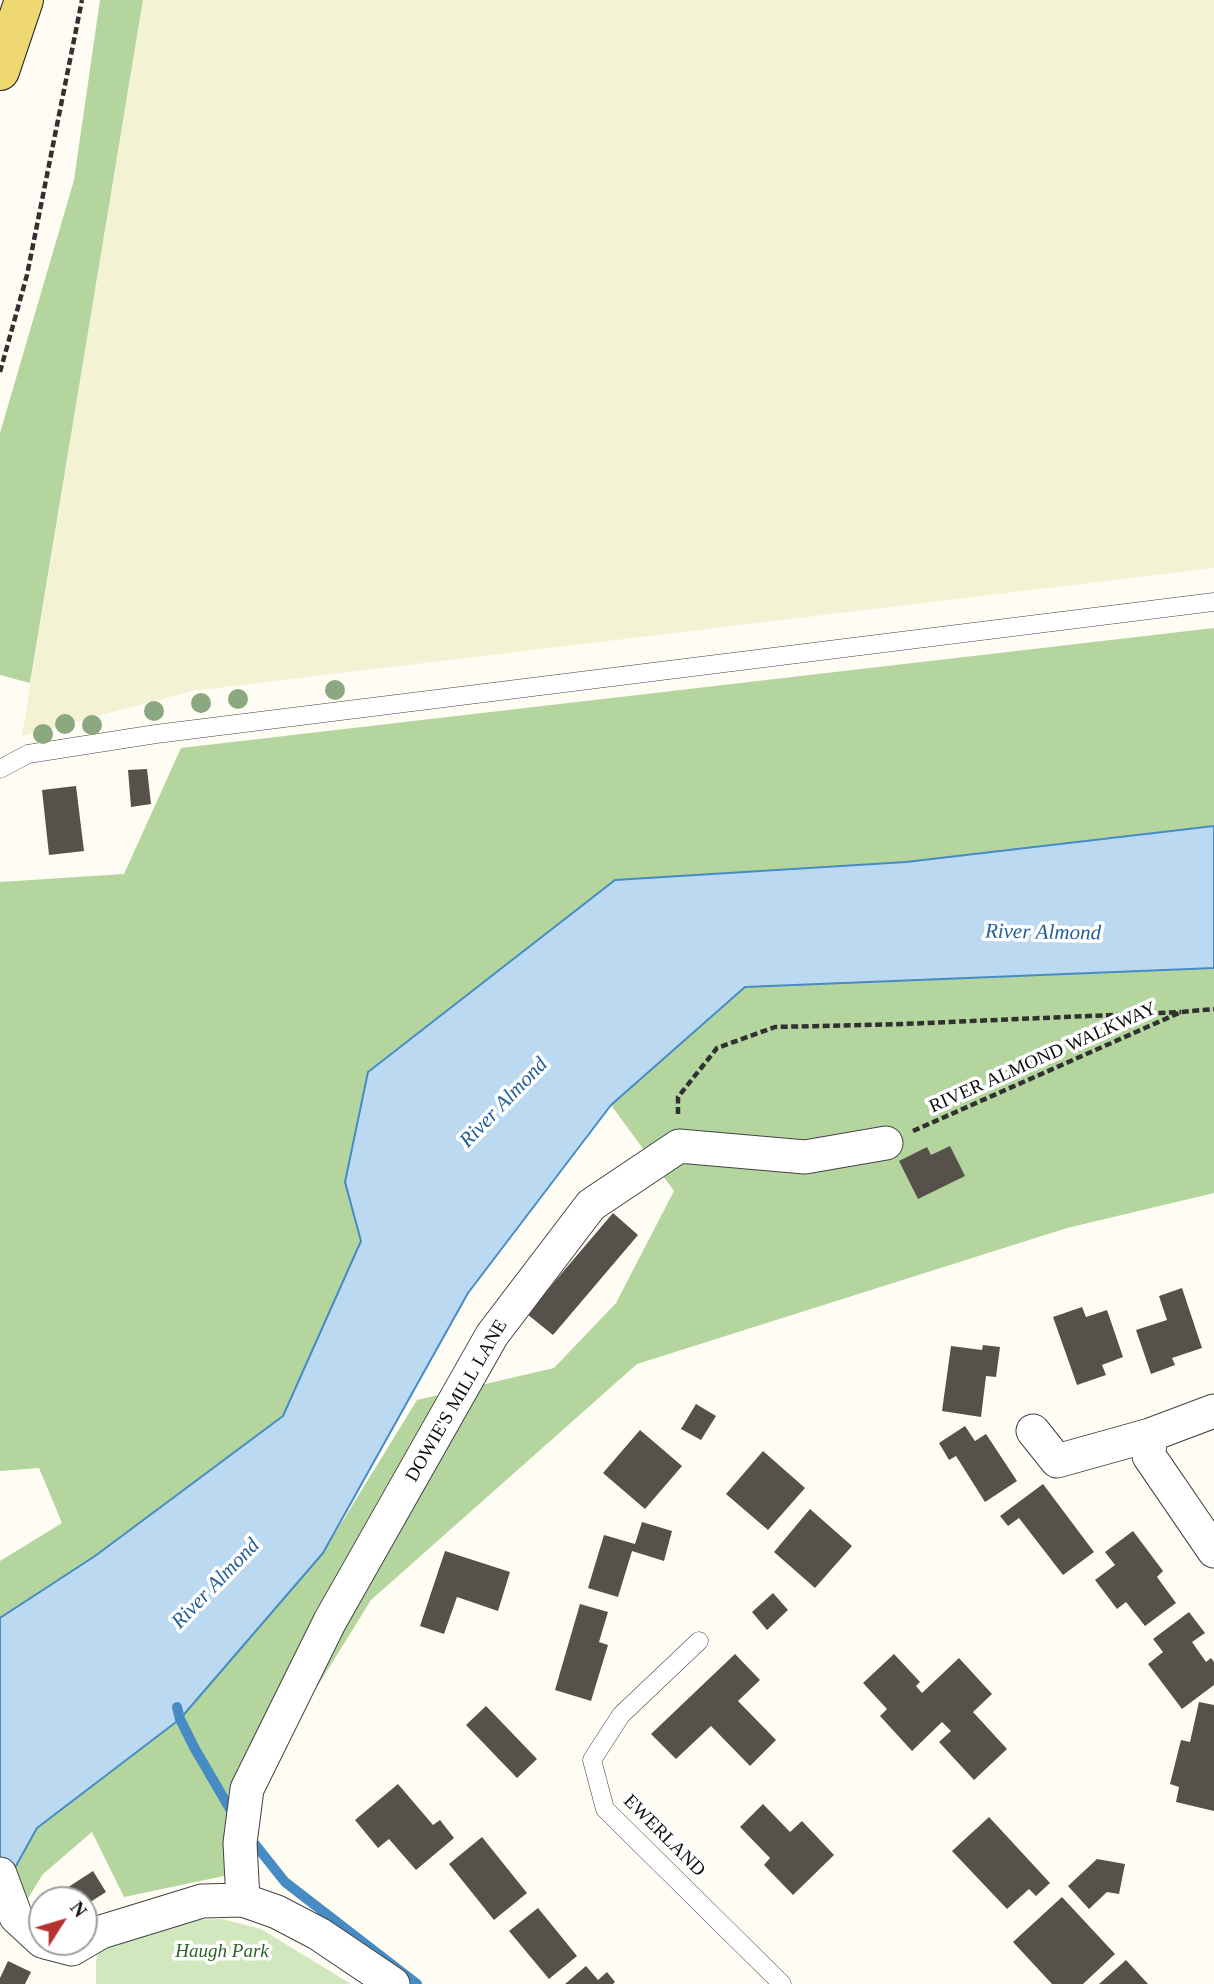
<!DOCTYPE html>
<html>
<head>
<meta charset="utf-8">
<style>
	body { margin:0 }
	#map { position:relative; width:1214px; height:1984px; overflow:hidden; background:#fefcf3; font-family:"Times New Roman",serif }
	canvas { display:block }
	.north { position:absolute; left:28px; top:1886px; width:70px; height:70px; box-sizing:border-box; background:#fff; border:2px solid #9f9f9f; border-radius:50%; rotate:53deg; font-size:19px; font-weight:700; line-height:28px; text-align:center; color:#0f0f0f }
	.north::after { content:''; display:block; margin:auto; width:24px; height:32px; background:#b63231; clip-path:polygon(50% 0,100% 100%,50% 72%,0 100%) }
</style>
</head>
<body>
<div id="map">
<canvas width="1214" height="1984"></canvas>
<div class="north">N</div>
</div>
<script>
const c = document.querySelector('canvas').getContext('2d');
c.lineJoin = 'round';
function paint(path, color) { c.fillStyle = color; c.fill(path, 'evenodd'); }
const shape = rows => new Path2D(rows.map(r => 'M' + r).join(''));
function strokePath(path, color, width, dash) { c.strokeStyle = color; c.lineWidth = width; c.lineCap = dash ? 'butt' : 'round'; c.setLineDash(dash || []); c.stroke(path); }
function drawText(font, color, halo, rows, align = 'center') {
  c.font = font + ' "Times New Roman",serif'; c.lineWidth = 7; c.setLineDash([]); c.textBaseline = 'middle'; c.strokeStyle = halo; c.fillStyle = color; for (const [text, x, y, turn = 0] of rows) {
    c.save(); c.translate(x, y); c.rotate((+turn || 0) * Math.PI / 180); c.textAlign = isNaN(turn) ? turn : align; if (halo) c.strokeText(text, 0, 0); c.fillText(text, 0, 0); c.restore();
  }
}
const farmland = shape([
	[143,0,1214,0,1214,568,192,691,22,736]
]);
const green = shape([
	[222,1919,261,1929,351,1984,96,1984,96,1961,98,1952,103,1945,188,1920]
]);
const forest = shape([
	[100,0,143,0,30,683,0,675,0,433,74,180],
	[1214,628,1214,826,906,862,615,880,368,1071,345,1182,361,1241,283,1416,95,1556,0,1618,0,1561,62,1523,39,1468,0,1471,0,882,124,874,181,748],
	[1214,968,1214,1193,1067,1228,637,1364,371,1600,255,1787,224,1876,124,1897,92,1832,43,1874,25,1903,12,1873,37,1828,180,1719,323,1553,417,1400,554,1368,616,1303,674,1191,611,1105,745,987]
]);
const water = shape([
	[1214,826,1214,968,745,987,611,1105,468,1293,323,1553,180,1719,37,1828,12,1873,0,1878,0,1618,95,1556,283,1416,361,1241,345,1182,368,1072,615,880,906,862,1214,826]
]);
const stream = shape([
	[177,1707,180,1719,195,1749,233,1814],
	[250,1838,285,1882,417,1984]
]);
const building = shape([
	[147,769,151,804,131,807,128,770],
	[76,786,84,851,49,855,42,790],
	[950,1146,965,1176,918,1199,899,1161,927,1147,931,1155],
	[613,1213,638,1235,553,1335,527,1314],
	[1182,1288,1202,1348,1172,1358,1175,1365,1151,1374,1136,1330,1167,1320,1159,1296],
	[1082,1307,1086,1317,1107,1310,1123,1357,1102,1365,1106,1375,1077,1385,1053,1317],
	[983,1345,1000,1347,996,1377,986,1376,981,1417,942,1411,951,1346,982,1350],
	[696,1404,716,1416,701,1440,681,1429],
	[965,1426,975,1441,986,1434,1017,1481,985,1502,956,1456,949,1460,939,1443],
	[640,1430,682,1466,645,1509,603,1473],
	[763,1451,805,1488,768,1530,726,1494],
	[1043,1484,1094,1552,1063,1575,1019,1518,1008,1526,1000,1516],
	[810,1509,852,1546,815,1588,774,1552],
	[642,1522,672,1531,664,1561,632,1551,618,1597,588,1588,604,1535,635,1544],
	[1133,1531,1163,1571,1157,1577,1176,1603,1145,1626,1126,1602,1117,1609,1095,1580,1115,1565,1105,1552],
	[445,1551,510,1572,498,1611,457,1597,444,1634,420,1626],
	[773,1593,788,1610,767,1630,752,1612],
	[580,1604,608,1612,599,1642,608,1645,591,1701,555,1690],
	[1189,1612,1205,1633,1192,1642,1206,1662,1211,1658,1214,1662,1214,1685,1182,1709,1148,1664,1163,1652,1153,1639],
	[735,1654,760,1680,738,1701,776,1740,750,1766,711,1726,676,1759,651,1734],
	[894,1654,920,1682,916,1686,922,1693,959,1658,992,1694,973,1712,1007,1749,974,1780,939,1742,951,1731,942,1722,912,1751,880,1716,887,1709,863,1683],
	[1199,1702,1214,1705,1214,1811,1176,1802,1179,1787,1170,1784,1181,1740,1190,1742],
	[486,1706,537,1759,517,1778,466,1725],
	[398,1784,433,1825,440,1820,454,1838,416,1870,389,1839,378,1848,355,1820],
	[763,1804,790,1832,802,1821,834,1855,793,1895,764,1865,770,1858,740,1827],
	[989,1817,1050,1883,1036,1896,1029,1889,1007,1909,952,1851],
	[482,1837,527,1893,494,1920,449,1864],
	[1097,1859,1125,1864,1119,1894,1107,1892,1089,1909,1068,1886],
	[93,1871,106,1892,84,1906,84,1900,55,1900,53,1897],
	[1062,1897,1115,1954,1083,1984,1052,1984,1013,1942],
	[538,1908,577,1956,549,1979,509,1931],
	[1126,1960,1148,1984,1099,1984],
	[8,1961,31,1972,25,1984,0,1984,0,1978],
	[586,1966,598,1980,607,1972,615,1982,613,1984,565,1984]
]);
const path = shape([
	[0,372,27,275,82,0],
	[678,1114,678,1097,717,1048,775,1027,903,1024,1181,1012],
	[913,1131,1181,1012,1214,1009]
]);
const lane = shape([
	[0,769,28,754,156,734,1214,602],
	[699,1641,621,1715,592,1760,605,1809,782,1984]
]);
const street = shape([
	[1033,1431,1057,1461,1150,1435,1214,1411],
	[1150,1435,1149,1456,1214,1551],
	[0,1874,16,1917,42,1941],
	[243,1900,240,1843,247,1789,330,1621,492,1335,591,1205,679,1146,805,1157,886,1143],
	[45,1942,72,1949,101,1932,202,1901,243,1900,277,1912,319,1934,393,1984]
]);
const primary = shape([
	[0,71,24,0]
]);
const trees = [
	[335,690],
	[238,699],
	[201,703],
	[154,711],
	[65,724],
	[92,725],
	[43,734]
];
const streetNames = [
	["RIVER ALMOND WALKWAY",1043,1058,-24],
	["DOWIE'S MILL LANE",457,1401,-60],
	["EWERLAND",664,1836,45]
];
const parkNames = [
	["Haugh Park",222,1952]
];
const waterNames = [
	["River Almond",1043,933,1],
	["River Almond",504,1103,-46],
	["River Almond",216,1584,-46]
];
paint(farmland, '#f3f2d4');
paint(green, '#d1e7be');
paint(forest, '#b4d69e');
paint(water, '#bbdaf2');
strokePath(water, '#478bc4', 2);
strokePath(stream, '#478bc4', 10);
paint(building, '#57514c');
strokePath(lane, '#424242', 19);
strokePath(street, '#424242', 35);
strokePath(primary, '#202020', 40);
strokePath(path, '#313131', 4.5, [7, 3.5]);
strokePath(lane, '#fff', 18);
strokePath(street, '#fff', 33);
strokePath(primary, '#efd772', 38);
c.fillStyle = '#8ba881';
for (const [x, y] of trees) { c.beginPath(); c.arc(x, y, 10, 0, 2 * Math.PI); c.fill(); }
drawText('19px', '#0f0f0f', '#fff', streetNames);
drawText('italic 19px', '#2d6324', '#fff', parkNames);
drawText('italic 21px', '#215d99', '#fff', waterNames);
</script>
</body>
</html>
